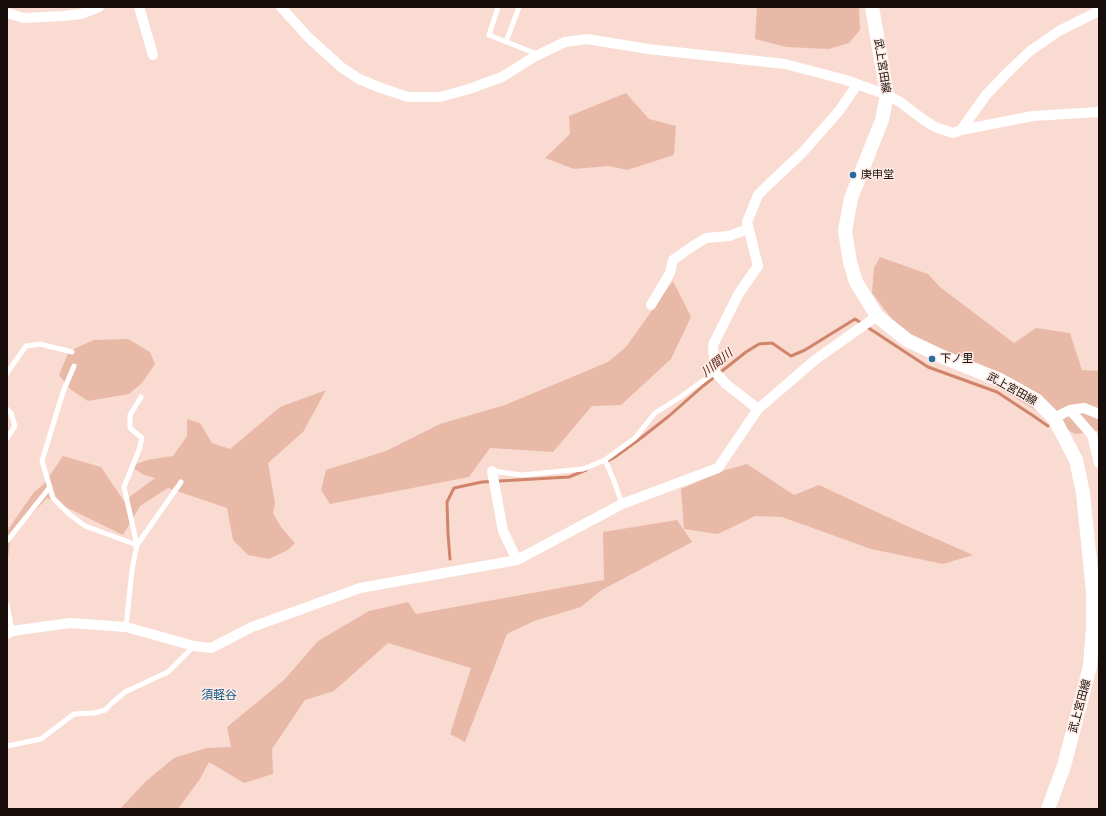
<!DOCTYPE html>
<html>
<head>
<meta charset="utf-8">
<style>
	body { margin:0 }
	#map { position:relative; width:1106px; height:816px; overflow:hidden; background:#fadbd1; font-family:Quicksand,sans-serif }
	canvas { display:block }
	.frame { position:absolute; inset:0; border:8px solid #170d0a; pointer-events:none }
</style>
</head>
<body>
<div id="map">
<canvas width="1106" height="816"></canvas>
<div class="frame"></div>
</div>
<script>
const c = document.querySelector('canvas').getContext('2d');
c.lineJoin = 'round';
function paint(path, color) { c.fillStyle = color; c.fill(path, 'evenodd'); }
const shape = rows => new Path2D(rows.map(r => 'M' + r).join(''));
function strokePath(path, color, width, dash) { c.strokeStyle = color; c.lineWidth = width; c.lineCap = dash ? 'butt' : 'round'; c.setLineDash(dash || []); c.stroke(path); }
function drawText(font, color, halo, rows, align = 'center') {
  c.font = font + ' Quicksand,"Noto Sans JP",sans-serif'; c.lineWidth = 3; c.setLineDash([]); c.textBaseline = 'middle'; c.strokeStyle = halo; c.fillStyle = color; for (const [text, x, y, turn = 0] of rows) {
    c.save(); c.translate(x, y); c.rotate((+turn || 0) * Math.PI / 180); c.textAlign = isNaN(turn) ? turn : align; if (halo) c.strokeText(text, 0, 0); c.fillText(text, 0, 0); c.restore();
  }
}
const green = shape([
	[757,7,859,7,860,30,849,43,829,49,786,47,755,39],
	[626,93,649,119,676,126,674,155,627,170,609,166,574,169,545,158,570,134,569,116],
	[880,257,928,274,940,287,1014,343,1036,328,1070,333,1082,370,1099,371,1099,431,1075,434,897,326,872,293,874,268],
	[673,281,691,317,671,359,621,405,592,406,553,452,490,448,469,477,330,504,321,490,326,470,386,451,440,424,505,405,608,362,626,347],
	[128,339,150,352,155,364,142,383,129,394,88,401,70,389,59,375,69,351,94,340],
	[326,390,303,432,268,463,275,503,273,513,281,527,295,543,288,550,269,559,248,555,233,540,227,508,168,488,140,506,123,535,47,498,11,536,7,564,7,531,34,492,44,484,63,456,101,467,124,501,155,478,144,475,133,468,137,464,147,460,173,456,187,436,187,419,200,423,212,443,230,449,280,407],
	[747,464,794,495,819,485,909,527,973,555,943,564,871,549,782,517,755,516,718,534,684,529,681,489,722,471],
	[677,520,692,542,600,591,581,607,534,621,507,634,465,742,450,734,471,668,388,643,334,691,305,700,272,749,273,774,244,783,209,762,200,779,178,809,120,809,146,781,174,758,206,748,231,747,227,727,284,680,318,641,369,611,408,602,416,614,604,580,603,532]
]);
const stream = shape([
	[606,462,615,457,641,438,669,416,703,386,746,352,759,344,772,343,791,356,805,350,855,319,928,367,997,392,1032,415,1048,426],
	[450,559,448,534,447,502,454,488,482,482,569,477,586,470]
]);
const service = shape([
	[498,7,489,35,537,54],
	[506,42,519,7],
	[74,366,63,392,42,461,53,498,69,514,85,526,137,545,124,487,139,450,142,438,130,428,130,415,141,397],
	[7,373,26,346,40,344,72,352],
	[7,409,11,413,15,426,7,438],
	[605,460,614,481,622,504],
	[492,471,522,475,583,469,605,460,635,438,655,413,679,398,715,372],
	[7,541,50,487],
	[7,605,12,631],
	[126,627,132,570,137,545,181,482],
	[7,746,41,739,74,714,94,713,105,710,112,703,125,692,168,672,194,646]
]);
const minor = shape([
	[139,7,153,55],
	[281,7,308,37,341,67,359,79,381,88,408,97,440,97,469,89,502,77,534,57,565,42,587,39,648,49,785,64,846,80,887,95,900,102,924,120,935,127,953,133,961,130,1033,116,1099,112],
	[7,13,24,18,63,16,81,14,99,7],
	[961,130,986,95,1007,73,1030,51,1059,31,1099,11],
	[651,305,670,273,673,260,693,246,706,238,729,236,748,229],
	[758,409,726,384,715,372,713,345,739,293,758,266,747,222,758,195,769,184,802,153,839,111,857,85],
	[1070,410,1084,408,1099,414],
	[1054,418,1070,410,1092,435,1099,463],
	[492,471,503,531,517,560],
	[7,634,12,631,70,623,126,627,194,646,211,648,252,627,360,588,517,560,622,504,718,468,758,409,815,360,877,316]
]);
const secondary = shape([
	[872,7,887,95,882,120,851,198,845,231,850,262,856,282,877,316,907,340,943,357,1000,380,1036,400,1054,418,1076,460,1083,493,1093,592,1093,628,1090,666,1064,766,1048,809]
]);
const markers = [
	[853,175,4,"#246da0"],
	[932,359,4,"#246da0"]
];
const streetNames = [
	["武上宮田線",882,66,81],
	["武上宮田線",1012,389,29],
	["武上宮田線",1080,706,-75]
];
const poiNames = [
	["庚申堂",861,175],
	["下ノ里",940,359]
];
const waterNames = [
	["川間川",717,363,-39]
];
const neighbourhoodNames = [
	["須軽谷",219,695]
];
paint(green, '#e9b9a8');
strokePath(stream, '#d0856b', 3);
strokePath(service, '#fff', 5);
strokePath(minor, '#fff', 10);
strokePath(secondary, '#fff', 14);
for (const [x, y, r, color] of markers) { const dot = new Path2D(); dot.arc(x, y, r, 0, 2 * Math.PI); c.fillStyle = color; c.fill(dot); strokePath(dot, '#feebe5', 1.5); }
drawText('11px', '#170d0a', '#feebe5', streetNames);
drawText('11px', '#170d0a', '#feebe5', poiNames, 'left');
drawText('italic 12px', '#491907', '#feebe5', waterNames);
drawText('12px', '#155a88', '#feebe5', neighbourhoodNames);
</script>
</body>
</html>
